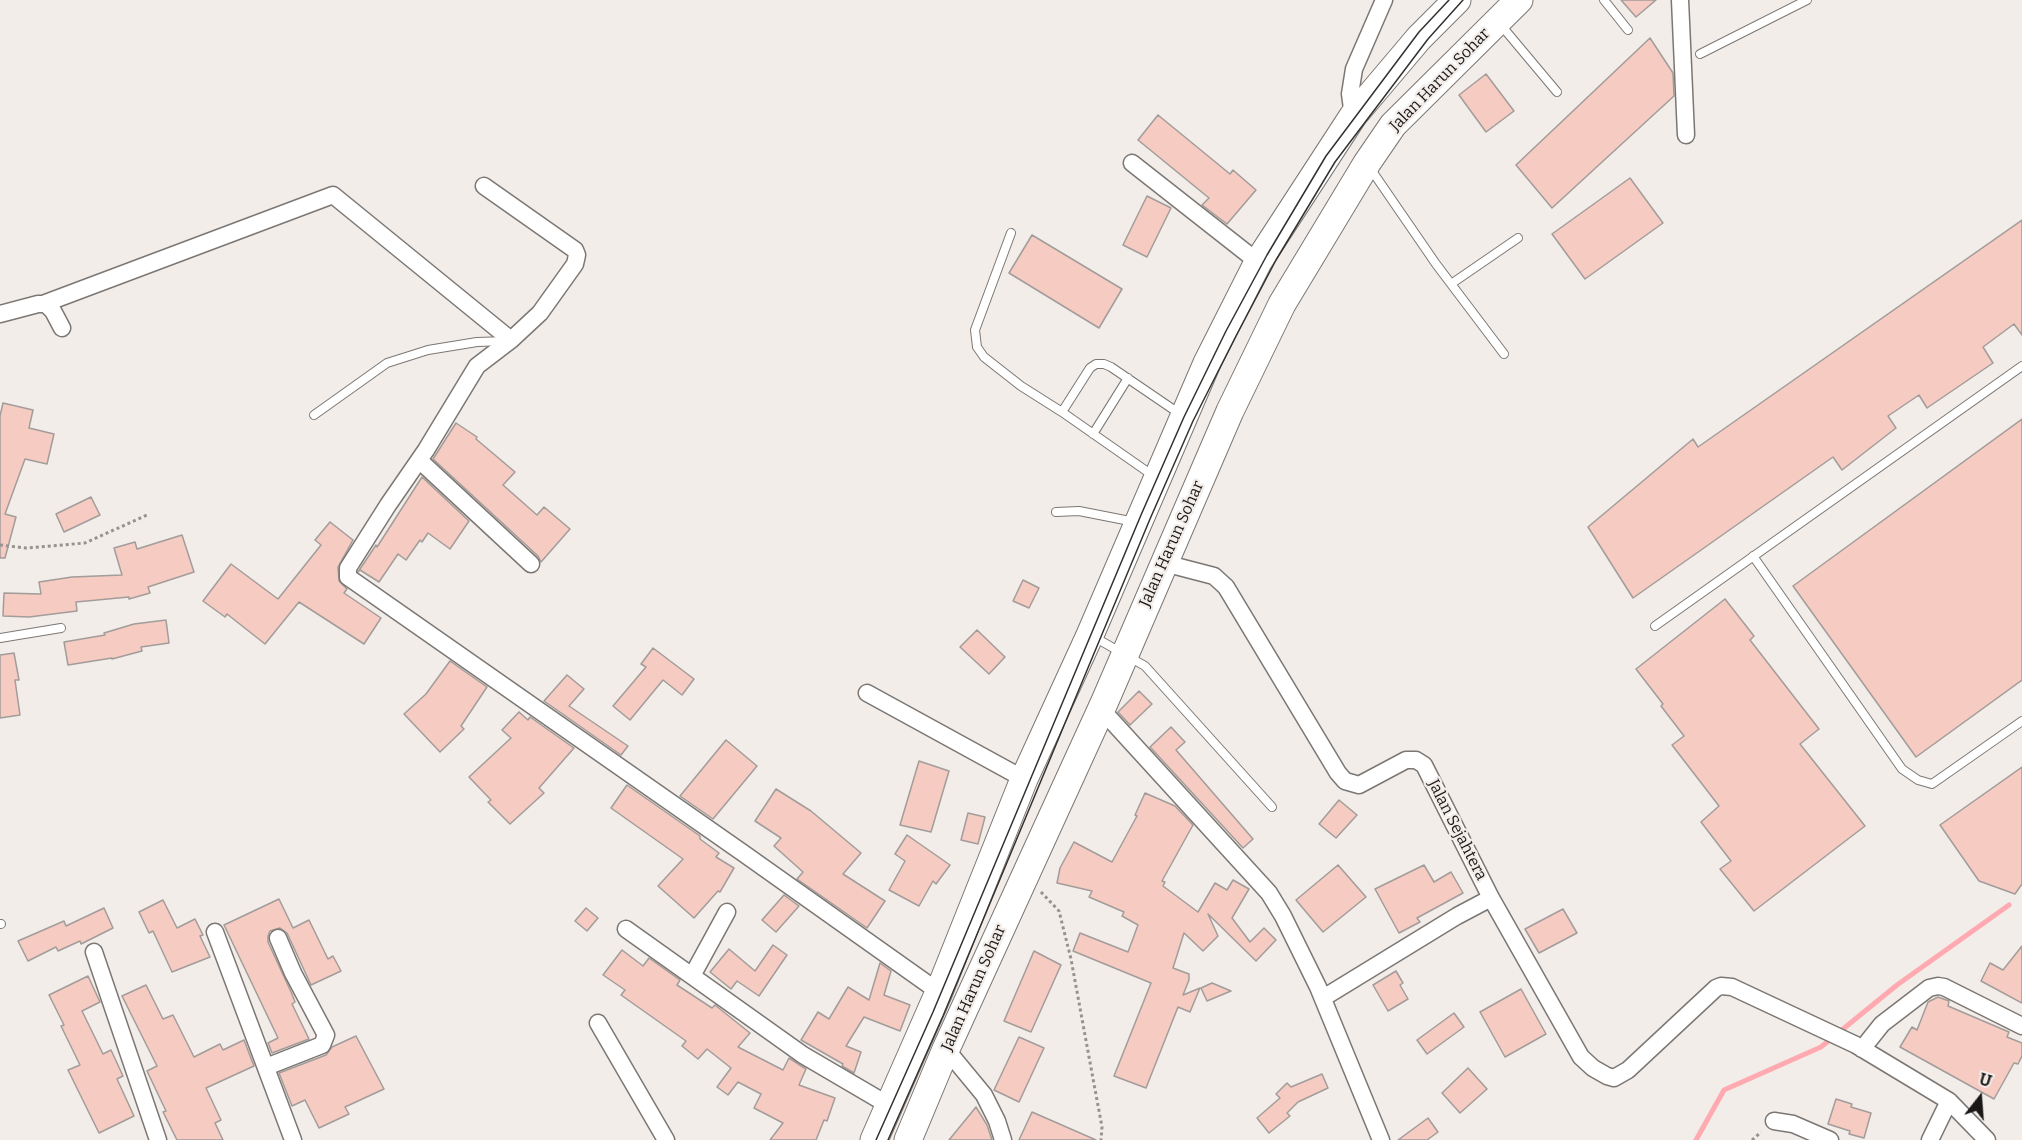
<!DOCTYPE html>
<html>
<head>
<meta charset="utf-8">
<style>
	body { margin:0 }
	#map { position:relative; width:2022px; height:1140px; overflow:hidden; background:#f3edea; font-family:Bitter,serif }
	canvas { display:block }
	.north { position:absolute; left:1950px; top:1068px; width:60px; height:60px; -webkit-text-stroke:4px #f3edea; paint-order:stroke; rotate:17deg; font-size:16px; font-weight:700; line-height:24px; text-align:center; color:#1a1817 }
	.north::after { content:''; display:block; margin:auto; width:21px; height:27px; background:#1a1817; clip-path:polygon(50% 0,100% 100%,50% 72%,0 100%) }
</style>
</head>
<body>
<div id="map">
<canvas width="2022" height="1140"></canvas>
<div class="north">U</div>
</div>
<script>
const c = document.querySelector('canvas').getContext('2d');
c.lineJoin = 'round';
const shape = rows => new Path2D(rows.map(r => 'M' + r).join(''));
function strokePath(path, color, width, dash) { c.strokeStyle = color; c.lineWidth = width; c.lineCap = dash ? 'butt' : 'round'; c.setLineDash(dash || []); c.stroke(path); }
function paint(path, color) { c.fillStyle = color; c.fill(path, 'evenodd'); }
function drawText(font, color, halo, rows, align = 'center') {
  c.font = font + ' Bitter,serif'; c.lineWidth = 4.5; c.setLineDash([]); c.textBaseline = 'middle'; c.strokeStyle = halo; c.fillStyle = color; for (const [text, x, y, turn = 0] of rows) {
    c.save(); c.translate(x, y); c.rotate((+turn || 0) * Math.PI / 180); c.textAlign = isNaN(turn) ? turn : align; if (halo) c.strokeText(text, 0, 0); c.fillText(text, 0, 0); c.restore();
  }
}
const stream = shape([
	[1696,1140,1724,1090,1821,1047,1897,985,2009,905]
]);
const building = shape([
	[1621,0,1656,0,1636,17,1621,0],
	[1650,38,1673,73,1674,96,1552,208,1516,165,1650,38],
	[1486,74,1514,111,1486,132,1459,95,1486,74],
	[1158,115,1230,174,1233,170,1256,190,1227,224,1202,205,1209,198,1138,140,1158,115],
	[1630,178,1663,223,1585,279,1552,234,1630,178],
	[1147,196,1171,208,1147,257,1123,245,1147,196],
	[2022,220,2022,335,2014,324,1983,347,1993,363,1927,408,1919,395,1888,416,1896,428,1842,470,1833,457,1633,598,1588,527,1693,439,1698,447,2022,220],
	[1032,235,1122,289,1099,328,1009,273,1032,235],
	[3,403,33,410,29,428,54,434,47,464,25,459,5,514,16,517,5,558,0,558,0,416,3,403],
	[2022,419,2022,680,1916,757,1793,586,2022,419],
	[456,423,477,437,476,439,515,472,503,485,537,515,544,507,570,529,541,562,538,556,433,459,456,423],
	[422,477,469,521,450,549,428,533,422,542,420,540,406,560,398,554,379,582,360,570,358,572,376,545,377,547,422,477],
	[91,497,100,515,64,532,56,514,91,497],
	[330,522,353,540,338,567,339,581,347,589,344,593,381,618,364,644,299,602,265,644,227,614,225,617,203,601,231,564,278,599,321,545,315,540,330,522],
	[182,535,194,572,148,587,150,593,129,599,129,597,76,602,77,611,29,617,3,616,4,593,41,594,39,582,72,577,122,575,114,548,135,542,137,549,182,535],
	[1023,580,1039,588,1029,608,1013,601,1023,580],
	[1725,599,1754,636,1750,640,1819,729,1800,744,1865,826,1754,911,1720,869,1731,861,1701,822,1719,806,1672,745,1684,736,1661,706,1663,704,1636,669,1725,599],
	[166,620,169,643,141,647,142,651,112,659,112,658,68,665,64,642,105,635,104,633,134,624,166,620],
	[977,630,1005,657,989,674,960,647,977,630],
	[653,648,694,679,682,695,663,680,630,720,613,706,646,667,641,664,653,648],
	[14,653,19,680,15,680,20,715,0,718,0,655,14,653],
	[450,661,487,687,461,726,464,729,440,752,404,714,426,694,450,661],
	[567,675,584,689,569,706,628,746,621,755,544,701,567,675],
	[1139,691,1152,704,1130,725,1118,712,1139,691],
	[519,712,528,720,530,717,574,748,539,788,544,793,510,824,488,802,491,800,469,777,511,738,502,730,519,712],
	[1171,727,1185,742,1176,750,1253,839,1243,848,1150,747,1171,727],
	[726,740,757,766,713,819,680,796,726,740],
	[919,761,949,771,931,832,900,825,919,761],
	[2022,767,2022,884,2015,894,1979,881,1940,825,2022,767],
	[627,785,700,836,700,839,719,853,716,857,734,868,720,892,718,891,694,918,658,886,683,859,611,808,627,785],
	[776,789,811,811,861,853,843,874,885,901,867,928,797,879,803,872,774,846,781,838,755,821,776,789],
	[1145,793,1175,806,1193,825,1162,881,1165,882,1163,886,1198,912,1215,883,1227,890,1233,880,1249,889,1232,918,1250,942,1264,928,1276,940,1256,961,1208,914,1218,936,1203,951,1184,933,1173,968,1189,974,1189,980,1183,995,1200,988,1190,1012,1178,1007,1146,1088,1114,1076,1151,983,1073,951,1080,933,1128,952,1138,925,1122,916,1124,912,1089,897,1092,891,1057,883,1060,868,1074,842,1112,862,1137,816,1135,815,1145,793],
	[1339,800,1357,815,1336,838,1319,824,1339,800],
	[968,813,985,817,978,844,961,840,968,813],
	[907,835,950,865,936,884,933,881,919,906,889,890,905,861,895,854,907,835],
	[1338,865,1366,897,1323,932,1296,900,1338,865],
	[1424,865,1434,882,1451,872,1463,893,1417,918,1420,922,1399,933,1375,889,1424,865],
	[784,895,799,906,776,932,762,920,784,895],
	[279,899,293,928,309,920,328,959,333,956,341,971,311,985,287,933,280,928,270,931,268,936,268,942,292,994,295,1002,292,1004,309,1039,272,1053,268,1043,278,1038,224,925,279,899],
	[163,900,177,928,195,919,203,935,200,936,210,957,172,972,153,931,149,933,139,912,163,900],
	[104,908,113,928,81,944,80,941,58,951,56,947,28,961,18,941,64,921,66,926,104,908],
	[586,908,598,918,587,931,575,921,586,908],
	[1563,909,1577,933,1539,953,1525,929,1563,909],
	[773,945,787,955,759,996,737,981,731,989,710,972,729,949,755,971,773,945],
	[2022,946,2022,1003,1981,981,1990,963,2003,970,2022,946],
	[622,950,643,966,649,958,680,980,677,985,712,1008,715,1005,750,1033,738,1047,783,1070,789,1058,806,1069,799,1085,835,1098,827,1121,824,1120,816,1140,770,1140,783,1123,754,1108,761,1094,738,1082,728,1095,717,1087,731,1068,707,1049,698,1059,682,1046,686,1041,621,995,625,990,603,975,622,950],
	[1034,951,1061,965,1031,1032,1004,1021,1034,951],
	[880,963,891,971,884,995,910,1005,900,1031,864,1017,846,1046,861,1052,854,1073,842,1066,843,1064,801,1040,818,1012,829,1019,848,987,869,1000,880,963],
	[1396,971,1403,983,1400,985,1408,999,1388,1011,1373,985,1396,971],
	[88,976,100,1002,82,1011,103,1054,111,1050,123,1076,117,1079,134,1116,99,1133,68,1070,80,1065,61,1026,64,1025,49,995,88,976],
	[1212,983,1231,991,1207,1001,1201,988,1212,983],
	[146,985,163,1019,173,1015,194,1057,220,1044,223,1050,244,1040,254,1066,206,1088,221,1120,215,1123,223,1140,177,1140,163,1112,166,1111,147,1071,157,1066,122,996,146,985],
	[1521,989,1546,1034,1505,1057,1480,1012,1521,989],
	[1938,997,1949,1001,1948,1006,2009,1032,2007,1037,2022,1043,2022,1056,2018,1064,2014,1063,1994,1099,1900,1047,1912,1027,1917,1030,1928,1002,1938,997],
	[1454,1013,1464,1027,1427,1054,1417,1040,1454,1013],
	[356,1036,384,1089,345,1107,349,1114,319,1128,305,1100,292,1106,279,1073,326,1055,332,1047,356,1036],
	[1019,1037,1044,1048,1019,1102,994,1090,1019,1037],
	[1468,1068,1487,1089,1460,1113,1442,1093,1468,1068],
	[1322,1074,1328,1088,1298,1102,1287,1113,1290,1116,1269,1133,1257,1118,1280,1098,1276,1094,1287,1083,1291,1087,1322,1074],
	[1836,1099,1852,1104,1851,1107,1871,1113,1864,1138,1849,1134,1850,1131,1828,1124,1836,1099],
	[976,1107,987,1125,992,1140,949,1140,976,1107],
	[1032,1112,1096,1140,1019,1140,1032,1112],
	[1428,1118,1438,1132,1427,1140,1398,1140,1428,1118]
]);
const path = shape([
	[0,545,26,548,85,543,147,515],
	[1041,892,1059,911,1071,959,1094,1084,1102,1127,1101,1140],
	[1752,1140,1761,1132]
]);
const service = shape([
	[1604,0,1628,30],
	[1500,24,1557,92],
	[1700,54,1807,0],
	[1370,168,1436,264,1504,354],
	[1011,233,975,330,977,347,984,357,1021,386,1062,412,1155,477],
	[1451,284,1518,238],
	[1062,412,1090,368,1096,364,1104,364,1111,367,1180,414],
	[314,415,387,363,428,350,477,342,507,341],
	[1093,434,1128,378],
	[1056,512,1079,511,1135,522],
	[1753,556,1902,769,1918,780,1932,784,2022,721],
	[1655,626,2022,366],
	[1094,637,1145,666,1272,807],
	[0,638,61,628],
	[0,924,1,924]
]);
const minor = shape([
	[1680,0,1686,135],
	[1353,116,1350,94,1354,69,1384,0],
	[1132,163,1258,262],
	[484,186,575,250,577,255,575,264,540,313,511,340,477,366,426,450,388,505,348,568,348,577,743,853,939,992],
	[43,304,333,195,511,340],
	[0,314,38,304,46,304,53,311,62,328],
	[419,460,531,564],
	[1164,563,1214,576,1226,587,1338,773,1345,781,1359,785,1406,760,1416,760,1424,765,1491,898,1581,1057,1593,1068,1607,1076,1614,1078,1628,1070,1716,988,1721,986,1732,987,1856,1045,1949,1101,1987,1140],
	[867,693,1024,779],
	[1101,709,1269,893,1283,916,1318,987,1381,1140],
	[626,929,803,1055,890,1106],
	[215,932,293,1140],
	[94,952,158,1140],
	[692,976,727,912],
	[1323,998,1457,916,1491,898],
	[598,1023,666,1140],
	[946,1049,984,1095,997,1121,1003,1140],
	[1862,1049,1882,1024,1929,988,1938,986,1944,987,2022,1026],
	[266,1067,322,1045,326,1035,293,973,278,938],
	[1774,1121,1793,1124,1830,1140],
	[1930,1140,1949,1101]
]);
const trunk = shape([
	[874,1140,939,992,1024,779,1090,635,1207,363,1258,262,1353,116,1419,38,1457,0],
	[908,1140,946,1049,1105,701,1230,411,1282,304,1367,163,1393,125,1519,0]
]);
const tram = shape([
	[876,1140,933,1012,1141,515,1184,417,1226,331,1267,255,1326,156,1419,32,1449,0],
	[888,1140,943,1016,1150,519,1193,421,1236,336,1276,260,1335,162,1428,39,1463,0]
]);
const streetNames = [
	["Jalan Harun Sohar",1440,80,-46],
	["Jalan Harun Sohar",1172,544,-66],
	["Jalan Sejahtera",1457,830,63],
	["Jalan Harun Sohar",974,988,-66]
];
strokePath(stream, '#ffa9b0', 5);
paint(building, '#f6cbc1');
strokePath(building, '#a29c9a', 1.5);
strokePath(service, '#7c7773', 10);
strokePath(minor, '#7c7773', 19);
strokePath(trunk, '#7c7773', 29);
strokePath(path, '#969290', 3, [3, 3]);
strokePath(service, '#fff', 8);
strokePath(minor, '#fff', 16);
strokePath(trunk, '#fff', 27);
strokePath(tram, '#33312f', 1.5);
drawText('16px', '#1a1817', '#f3edea', streetNames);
</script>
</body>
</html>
